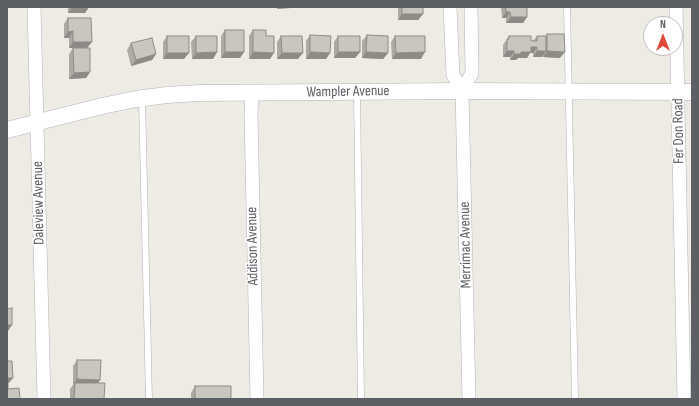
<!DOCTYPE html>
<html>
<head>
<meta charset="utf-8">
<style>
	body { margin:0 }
	#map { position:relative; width:699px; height:406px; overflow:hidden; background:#edebe4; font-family:"Sofia Sans Condensed",sans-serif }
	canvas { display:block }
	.frame { position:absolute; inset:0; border:8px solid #5c5f63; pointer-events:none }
	.north { position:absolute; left:643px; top:16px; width:40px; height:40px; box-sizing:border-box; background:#fff; border:1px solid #bebfc1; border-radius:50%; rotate:0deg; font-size:11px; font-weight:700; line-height:16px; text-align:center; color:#5c5f63 }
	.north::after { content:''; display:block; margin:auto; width:14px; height:18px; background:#de4a38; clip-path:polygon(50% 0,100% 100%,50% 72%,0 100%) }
</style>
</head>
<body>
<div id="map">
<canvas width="699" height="406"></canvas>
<div class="frame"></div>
<div class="north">N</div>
</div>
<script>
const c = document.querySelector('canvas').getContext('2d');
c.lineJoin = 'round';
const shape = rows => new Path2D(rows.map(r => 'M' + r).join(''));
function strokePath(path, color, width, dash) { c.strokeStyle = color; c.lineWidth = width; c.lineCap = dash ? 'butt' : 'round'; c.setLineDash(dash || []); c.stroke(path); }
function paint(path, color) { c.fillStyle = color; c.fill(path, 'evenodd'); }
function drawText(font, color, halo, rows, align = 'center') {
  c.font = font + ' "Sofia Sans Condensed",sans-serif'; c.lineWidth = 3; c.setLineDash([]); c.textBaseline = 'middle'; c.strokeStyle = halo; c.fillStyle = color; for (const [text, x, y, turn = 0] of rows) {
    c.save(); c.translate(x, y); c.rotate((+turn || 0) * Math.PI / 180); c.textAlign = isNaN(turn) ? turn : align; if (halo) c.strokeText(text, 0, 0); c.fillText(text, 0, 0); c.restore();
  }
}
const service = shape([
	[567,7,575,399],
	[357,93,361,399],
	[142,99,149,399]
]);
const minor = shape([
	[34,7,44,399],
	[450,7,453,75,462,91],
	[676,7,684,399],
	[252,93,251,114,257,399],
	[469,399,462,91,472,73,471,7]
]);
const tertiary = shape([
	[7,130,102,106,136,99,167,95,199,93,462,91,692,92]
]);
const wall = shape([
	[68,7,89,7,85,13,68,13],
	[398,7,423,7,423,14,418,20,398,20],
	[501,7,527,7,527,17,523,23,506,23,506,18,502,18],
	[68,18,87,48,90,72,86,78,69,79,69,54,73,48,69,48,69,38,64,38,64,24],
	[225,30,244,52,240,58,221,58,221,36],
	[253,30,266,36,270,59,249,59,249,36],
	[547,34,560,58,543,57,543,55,542,57,533,57,533,53,530,53,527,58,518,58,516,60,510,60,510,57,503,57,503,45,509,36,533,41,537,36,546,36],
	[310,35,330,53,326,59,306,59,306,41],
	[367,35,388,53,383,59,362,58,362,41],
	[167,36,184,59,163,59,163,42],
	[196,36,217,52,213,59,192,59,191,42],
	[281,36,298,59,277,59,277,42],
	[338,36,360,52,355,58,334,58,334,42],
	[395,36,421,59,392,59,391,42],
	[131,43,156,54,152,60,131,66,127,50],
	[77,360,100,380,98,383,104,399,70,399,70,389,73,385,73,366],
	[195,386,231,399,191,399,191,393]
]);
const shadedWall = shape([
	[72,7,89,7,85,13,68,13],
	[278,7,292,7,291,8,277,9],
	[506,12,510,12,506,18,502,18],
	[402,14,423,14,418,20,398,20],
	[511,17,527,17,523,23,506,23],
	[73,31,69,38,64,38,68,32],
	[73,42,92,42,87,48,69,48],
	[531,47,537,47,533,53,530,53,527,58,518,58,516,60,510,60,514,54],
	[507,51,514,51,510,57,503,57],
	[537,51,546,51,542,57,533,57],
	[547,51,565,52,560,58,543,57],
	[217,52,213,59,192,59,196,53],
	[225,52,244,52,240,58,221,58],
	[253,52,274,53,270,59,249,59],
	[310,52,330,53,326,59,306,59],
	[338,52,360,52,355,58,334,58],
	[366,52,388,53,383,59,362,58],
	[425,52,421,59,392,59,396,53],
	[167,53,189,53,184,59,163,59],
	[282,53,303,53,298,59,277,59],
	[156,54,152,60,131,66,136,60],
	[90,72,86,78,69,79,74,73],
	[7,325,12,325,8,331,7,331],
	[7,378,13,378,8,384,7,384],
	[77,379,100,380,96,386,74,383]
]);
const building = shape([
	[402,7,423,7,423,14,402,14,402,7],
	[506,7,527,7,527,17,511,17,510,12,506,12,506,7],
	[68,18,91,18,92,42,73,42,73,31,68,32,68,18],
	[225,30,244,30,244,52,225,52,225,30],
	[253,30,266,30,266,36,274,36,274,53,253,52,253,30],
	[547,34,564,34,565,52,547,51,547,34],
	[310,35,331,36,330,53,310,52,310,35],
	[367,35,388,36,388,53,366,52,367,35],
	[167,36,189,36,189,53,167,53,167,36],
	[196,36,217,36,217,52,196,53,196,36],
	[281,36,302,36,303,53,282,53,281,36],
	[338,36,360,36,360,52,338,52,338,36],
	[395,36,425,36,425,52,396,53,395,36],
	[509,36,531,36,531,41,537,41,537,36,546,36,546,51,537,51,537,47,531,47,531,52,521,52,521,54,514,54,514,51,507,51,507,39,509,39,509,36],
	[152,38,156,54,136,60,131,43,152,38],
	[73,48,90,48,90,72,74,73,73,48],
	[12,308,12,325,7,325,7,309,12,308],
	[77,360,101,360,100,380,77,379,77,360],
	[7,361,12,361,13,378,7,378,7,361],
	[75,383,105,383,104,399,74,399,75,383],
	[7,384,8,384,8,389,19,388,20,399,7,399,7,384],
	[195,386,231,386,231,399,195,399,195,386]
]);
const streetNames = [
	["Wampler Avenue",348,92,-1],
	["Fer Don Road",679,131,-91],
	["Daleview Avenue",39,203,-91],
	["Merrimac Avenue",466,245,-91],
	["Addison Avenue",253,246,-91]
];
strokePath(service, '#b1b4b8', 7);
strokePath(minor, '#b1b4b8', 14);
strokePath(tertiary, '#b1b4b8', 17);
strokePath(service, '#fff', 6);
strokePath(minor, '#fff', 13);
strokePath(tertiary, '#fff', 16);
paint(wall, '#adaaa5');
paint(shadedWall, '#8d8b86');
paint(building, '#c9c6c0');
strokePath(building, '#8d8b86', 1);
drawText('15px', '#5c5f63', '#fff', streetNames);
</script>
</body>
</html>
